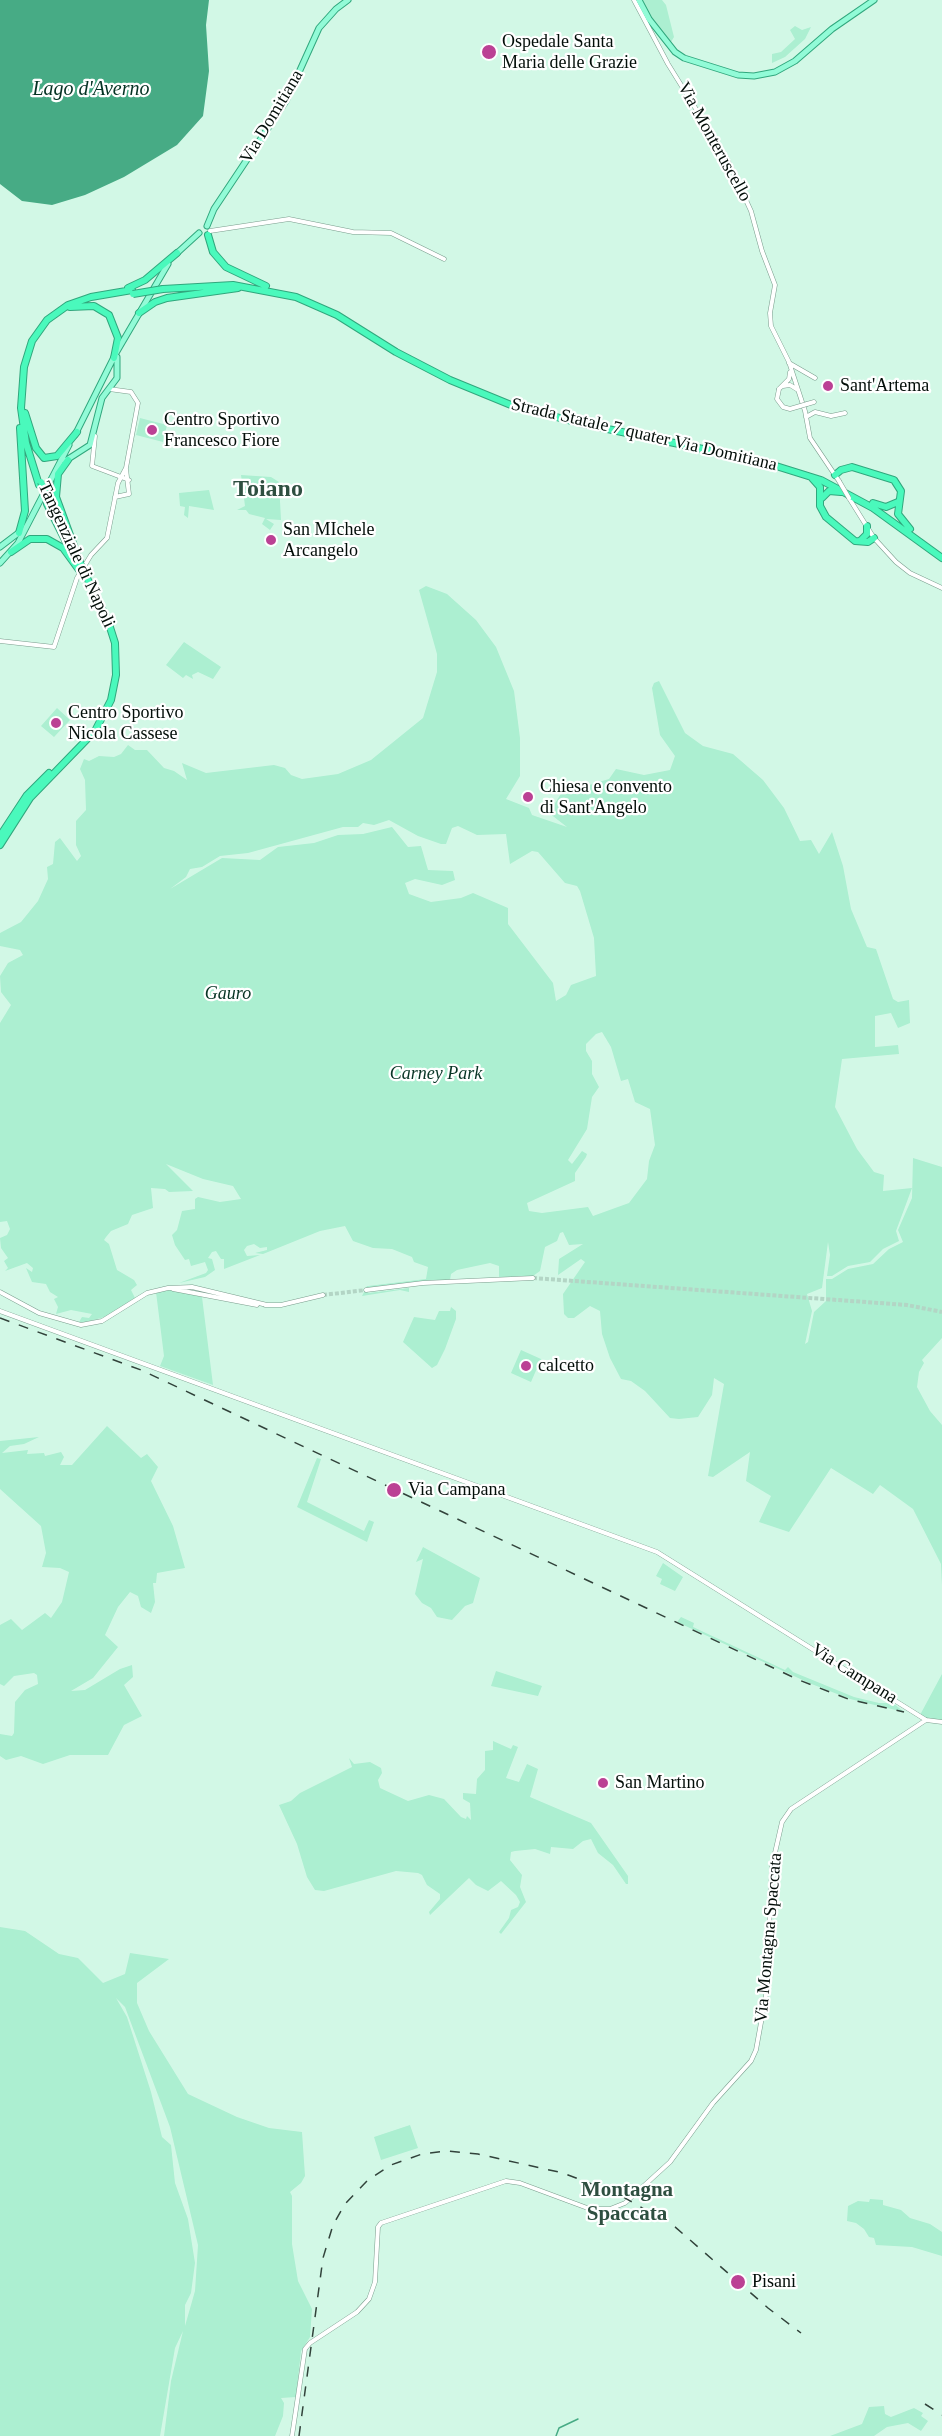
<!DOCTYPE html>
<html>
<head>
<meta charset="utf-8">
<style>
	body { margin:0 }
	canvas { display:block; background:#d2f8e6 }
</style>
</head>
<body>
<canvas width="942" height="2436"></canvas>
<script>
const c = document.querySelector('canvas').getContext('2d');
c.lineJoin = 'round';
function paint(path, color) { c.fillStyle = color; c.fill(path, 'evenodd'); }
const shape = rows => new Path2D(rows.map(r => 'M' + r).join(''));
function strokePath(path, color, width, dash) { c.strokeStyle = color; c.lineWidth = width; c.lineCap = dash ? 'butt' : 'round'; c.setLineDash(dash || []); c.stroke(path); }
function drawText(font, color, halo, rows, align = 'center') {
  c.font = font + ' Georgia,serif'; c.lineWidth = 4.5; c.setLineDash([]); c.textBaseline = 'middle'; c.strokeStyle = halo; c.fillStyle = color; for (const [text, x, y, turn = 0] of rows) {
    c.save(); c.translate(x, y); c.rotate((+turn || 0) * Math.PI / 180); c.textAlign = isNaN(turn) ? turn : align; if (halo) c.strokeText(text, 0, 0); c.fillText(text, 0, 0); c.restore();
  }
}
const green = shape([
	[641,0,662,0,666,5,674,37,671,42,653,22],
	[795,26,802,30,811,27,805,39,785,57,772,63,772,54,781,52,795,39,790,30],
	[140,418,167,425,163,442,136,435],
	[241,475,271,477,279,482,281,520,266,519,274,524,270,530,262,524,265,518,249,514,246,510,237,510,245,506],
	[209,490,214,510,189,506,188,518,184,515,185,507,180,506,179,493],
	[426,586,447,594,476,620,496,647,514,691,520,738,520,776,506,799,529,808,532,815,567,827,549,813,567,784,576,789,609,779,616,769,644,775,670,770,675,756,660,735,652,688,654,683,659,681,685,733,703,746,733,754,763,780,784,808,800,841,811,840,819,854,832,832,843,866,851,909,867,947,876,949,893,999,898,1002,909,1000,910,1023,898,1028,891,1013,875,1016,875,1047,898,1045,899,1054,842,1059,835,1107,857,1149,874,1172,884,1175,883,1191,912,1188,896,1231,899,1241,883,1249,870,1262,848,1266,832,1276,827,1276,830,1255,828,1242,822,1288,807,1294,812,1311,805,1344,808,1342,814,1312,826,1301,826,1279,832,1279,848,1269,873,1264,889,1249,903,1242,898,1230,912,1198,913,1158,942,1167,942,1338,922,1360,924,1363,919,1372,917,1387,930,1411,942,1425,942,1585,941,1564,913,1509,880,1485,873,1494,831,1468,789,1532,759,1522,771,1496,746,1481,750,1452,713,1477,708,1476,724,1384,714,1378,712,1395,698,1417,679,1419,670,1418,645,1391,631,1381,621,1379,610,1358,602,1334,600,1311,590,1306,574,1318,568,1318,564,1314,563,1294,585,1262,581,1259,558,1275,559,1259,583,1244,569,1245,563,1232,560,1233,557,1241,545,1247,540,1271,533,1276,499,1277,499,1266,490,1263,457,1270,451,1274,450,1280,366,1289,368,1293,409,1288,409,1292,400,1290,362,1296,367,1286,368,1286,426,1279,428,1267,414,1262,412,1257,392,1249,373,1248,353,1241,345,1226,320,1231,263,1254,255,1253,267,1250,267,1247,260,1248,254,1244,247,1246,244,1250,247,1256,260,1255,224,1269,224,1259,221,1259,216,1251,212,1252,208,1258,212,1259,215,1270,205,1277,179,1283,206,1273,208,1270,205,1262,191,1266,189,1259,185,1260,175,1245,172,1235,177,1230,182,1211,195,1209,195,1199,198,1197,220,1202,241,1199,233,1186,203,1179,166,1164,193,1191,169,1192,165,1189,151,1188,153,1208,132,1215,128,1224,111,1231,106,1237,104,1240,109,1244,117,1270,134,1280,137,1285,131,1290,135,1298,111,1315,87,1322,79,1322,82,1317,89,1318,92,1314,71,1310,56,1314,58,1307,54,1299,58,1297,50,1292,46,1284,32,1282,26,1268,32,1272,33,1268,27,1263,5,1271,8,1268,4,1261,8,1258,1,1248,0,1238,7,1235,10,1229,7,1221,0,1222,0,1023,11,1005,1,992,0,976,8,963,23,955,20,950,0,946,0,933,21,922,38,901,48,879,47,867,53,864,55,842,60,838,77,861,81,856,76,845,76,821,86,810,85,780,80,769,84,759,89,761,99,756,114,757,121,754,128,745,135,750,147,750,164,768,174,771,187,780,182,763,206,773,274,765,285,768,291,775,302,779,338,774,371,760,423,718,437,672,437,654,419,590],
	[389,820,418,836,441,844,446,844,452,828,458,826,477,835,506,834,510,864,532,851,538,852,558,875,565,883,577,886,580,891,594,938,596,976,571,985,566,995,556,1001,553,983,508,924,508,908,473,893,461,898,431,902,409,894,405,883,415,879,442,885,455,880,453,871,428,870,421,846,408,847,392,827,363,834,338,835,314,843,278,847,260,860,222,858,170,889,186,877,190,869,202,867,220,856,248,853,343,827,358,827,363,823,374,825],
	[602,1032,611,1047,621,1081,628,1079,635,1102,650,1109,655,1145,649,1161,647,1179,629,1203,593,1216,588,1207,542,1213,529,1211,527,1203,575,1181,575,1173,586,1157,587,1154,582,1151,572,1164,568,1160,587,1129,592,1097,599,1087,592,1074,592,1061,586,1051,586,1044,596,1034],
	[184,642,221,667,213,679,198,672,192,675,193,679,186,675,183,678,166,665],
	[57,708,70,720,54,737,41,726],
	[172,1290,202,1297,213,1385,160,1366,164,1356,156,1292],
	[451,1307,456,1311,456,1319,445,1349,437,1365,432,1368,403,1342,414,1317,435,1320,439,1311,450,1311],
	[521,1350,541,1359,531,1382,511,1373],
	[107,1426,141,1458,147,1454,158,1467,151,1481,173,1526,185,1568,157,1573,156,1583,153,1583,155,1602,151,1613,141,1607,138,1596,130,1592,118,1607,105,1635,118,1647,93,1678,71,1691,85,1690,120,1669,132,1665,133,1677,124,1685,142,1716,124,1725,108,1755,70,1755,43,1764,21,1756,6,1760,0,1756,0,1734,12,1736,14,1733,15,1702,25,1690,38,1684,37,1675,34,1673,14,1676,4,1686,0,1684,0,1625,11,1619,22,1630,45,1613,51,1618,62,1602,69,1572,60,1568,42,1567,46,1553,41,1526,0,1489,0,1441,39,1437,24,1444,10,1446,2,1453,28,1450,27,1454,44,1453,45,1456,61,1452,64,1457,60,1465,72,1465],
	[317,1458,321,1459,307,1502,364,1531,369,1520,374,1522,367,1542,297,1507],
	[423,1547,480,1578,473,1603,465,1606,452,1620,437,1617,431,1608,422,1603,415,1594,423,1559,416,1562],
	[663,1563,683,1577,675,1591,660,1584,662,1579,656,1576],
	[681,1617,694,1623,693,1627,785,1670,788,1667,793,1672,854,1697,879,1703,893,1703,904,1712,850,1699,809,1683,677,1622],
	[496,1671,542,1686,538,1696,491,1686],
	[942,1674,942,1721,930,1720,920,1715],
	[493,1741,511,1749,513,1745,518,1747,506,1778,519,1782,527,1764,538,1769,530,1797,591,1823,628,1876,628,1884,626,1884,613,1865,598,1853,591,1839,583,1841,573,1849,551,1847,550,1854,535,1849,515,1851,511,1852,510,1860,522,1875,520,1887,526,1902,501,1934,499,1932,509,1918,511,1910,518,1907,520,1902,516,1895,501,1881,488,1891,476,1885,469,1878,430,1915,429,1912,440,1899,440,1894,427,1885,422,1875,418,1873,396,1871,324,1891,315,1890,307,1877,297,1844,279,1805,291,1801,300,1793,352,1767,349,1758,354,1764,370,1762,381,1768,382,1773,378,1780,380,1788,408,1801,429,1795,444,1799,461,1817,466,1819,467,1816,471,1820,470,1803,463,1799,463,1793,476,1794,477,1779,485,1770,485,1751,493,1750],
	[0,1927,25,1931,59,1954,78,1958,103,1983,125,1974,130,1953,169,1959,137,1983,137,2003,149,2031,188,2094,237,2117,269,2128,302,2132,305,2176,301,2183,290,2192,292,2196,292,2244,298,2281,312,2309,310,2337,301,2351,296,2397,281,2398,284,2403,283,2416,275,2436,164,2436,171,2381,183,2331,175,2348,160,2436,0,2436],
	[116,1998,125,2007,170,2127,198,2245,195,2291,185,2326,185,2305,191,2293,195,2263,188,2219,175,2183,171,2145,162,2137,151,2092,127,2017],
	[410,2125,418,2148,381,2160,374,2137],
	[870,2199,883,2200,883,2205,901,2210,910,2218,930,2224,942,2232,942,2256,912,2247,876,2245,874,2238,869,2237,864,2229,856,2223,847,2221,848,2206,858,2201,869,2202],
	[884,2406,885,2414,891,2417,914,2408,923,2413,921,2416,928,2421,921,2431,908,2423,887,2427,874,2436,830,2436,862,2424,869,2407]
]);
const water = shape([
	[0,0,209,0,206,25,209,71,203,116,177,145,124,177,85,195,52,205,22,201,0,184]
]);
const stream = shape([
	[556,2436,559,2428,578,2419]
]);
const secondaryTunnel = shape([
	[533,1278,907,1305,942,1312],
	[323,1295,366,1290]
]);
const secondary = shape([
	[634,0,668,64,727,159,751,211,762,251,775,285,770,313,771,326,789,362,805,411,810,438,839,481],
	[210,231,289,219,353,232,391,233,444,259],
	[789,363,815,378],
	[783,386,790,385,798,390],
	[779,389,789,379,790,372],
	[807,404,814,402],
	[806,417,815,412,831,416,845,413],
	[95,436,92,466,129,480],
	[115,497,129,494,126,469],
	[849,498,874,538,896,562,910,573,942,588],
	[0,641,54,647,77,578,91,555,107,538,118,483,126,468,138,403,131,392,109,389],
	[173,1289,257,1305],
	[366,1290,423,1283,533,1278],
	[0,1292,39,1313,81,1325,102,1321,147,1293,168,1288,192,1287,267,1305],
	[265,1305,281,1305,323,1295],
	[0,1311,657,1552,926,1720,942,1722],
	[292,2436,305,2349,310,2343,357,2312,369,2299,375,2282,378,2227,381,2223,506,2181,520,2183,590,2209,610,2209,625,2203,670,2162,713,2103,751,2061,756,2050,766,1995,772,1866,782,1822,791,1809,926,1720]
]);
const primary = shape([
	[639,0,649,19,675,52,684,58,738,75,754,76,775,72,795,61,832,29,874,0],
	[207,226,214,209,286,101,319,28,336,9,348,0],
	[176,254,199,233],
	[75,435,116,353,168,264],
	[65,461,90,445,102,398,117,378,117,357],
	[0,547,21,531],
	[0,563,18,543,69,445]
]);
const highway = shape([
	[208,235,213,252,226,267,266,286],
	[128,288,145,280,177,253],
	[163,289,233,285,296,297,337,315,396,352,450,380,511,405,579,423,760,461,821,480,873,508,942,558],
	[70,307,94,306,109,315,118,338,114,358],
	[139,313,155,302,167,298,238,288],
	[25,413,36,448,44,458,57,456,77,432],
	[68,460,58,474,56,497,81,565],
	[835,475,841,470,852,467,894,480,901,491,898,514,910,529],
	[812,478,820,487,820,506,826,517,855,541,868,542,874,538],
	[39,485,26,443,21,408,24,367,32,341,47,320,68,305,91,297,132,290],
	[822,498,829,491,841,492],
	[873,503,886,507,898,502],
	[47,504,72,554],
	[19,533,25,511,20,428],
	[861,540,867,534,867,526],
	[11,552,30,539,47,539,63,548,79,570],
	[0,836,27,795,49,773],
	[0,845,30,798,95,731,111,700,116,675,115,643,108,621,86,576]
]);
const rail = shape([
	[0,1318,141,1370,799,1680,848,1699,904,1712],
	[925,2404,942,2415],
	[299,2436,323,2258,333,2225,345,2204,368,2180,391,2165,422,2154,447,2151,478,2154,563,2173,618,2194,674,2226,768,2308,801,2333]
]);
const secondaryBridge = shape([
	[779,389,777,399,783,407,790,409,807,404],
	[839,481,849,498]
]);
const highwayBridge = shape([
	[133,294,163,289],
	[41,482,49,501],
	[81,565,86,576]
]);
const markers = [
	[489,52,8,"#bb4194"],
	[828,386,6,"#bb4194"],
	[152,430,6,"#bb4194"],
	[271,540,6,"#bb4194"],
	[56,723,6,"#bb4194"],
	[528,797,6,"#bb4194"],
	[526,1366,6,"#bb4194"],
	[394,1490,8,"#bb4194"],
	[603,1783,6,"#bb4194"],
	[738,2282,8,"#bb4194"]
];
const poiNames = [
	["Ospedale Santa",502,42],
	["Maria delle Grazie",502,63],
	["Sant'Artema",840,386],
	["Centro Sportivo",164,420],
	["Francesco Fiore",164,441],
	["San MIchele",283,530],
	["Arcangelo",283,551],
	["Centro Sportivo",68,713],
	["Nicola Cassese",68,734],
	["Chiesa e convento",540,787],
	["di Sant'Angelo",540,808],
	["calcetto",538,1366],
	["Via Campana",408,1490],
	["San Martino",615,1783],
	["Pisani",752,2282]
];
const streetNames = [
	["Via Domitiana",272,117,-59],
	["Via Monteruscello",714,142,61],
	["Strada Statale 7 quater Via Domitiana",644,435,13],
	["Tangenziale di Napoli",76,555,65],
	["Via Campana",854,1674,32],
	["Via Montagna Spaccata",769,1938,-85]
];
const parkNames = [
	["Gauro",228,994],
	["Carney Park",436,1074]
];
const waterNames = [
	["Lago d'Averno",91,90]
];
const quarterNames = [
	["Montagna",627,2191],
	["Spaccata",627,2215]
];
const districtNames = [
	["Toiano",268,490]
];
paint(green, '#acefd1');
paint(water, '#47ab85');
strokePath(stream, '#47ab85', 1.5);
strokePath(secondaryTunnel, '#b3d5c5', 4, [4, 2]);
strokePath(secondary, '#7a9d8d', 5);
strokePath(primary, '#31a77d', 7);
strokePath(highway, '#31a77d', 8);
strokePath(secondary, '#fff', 4);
strokePath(primary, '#92fbd7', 5);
strokePath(highway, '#4af9bc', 6);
strokePath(rail, '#32433b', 1.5, [10, 10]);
strokePath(secondaryBridge, '#7a9d8d', 5, []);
strokePath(highwayBridge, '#31a77d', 8, []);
strokePath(secondaryBridge, '#fff', 4);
strokePath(highwayBridge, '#4af9bc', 6);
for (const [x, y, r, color] of markers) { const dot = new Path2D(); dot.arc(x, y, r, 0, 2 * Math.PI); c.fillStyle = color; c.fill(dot); strokePath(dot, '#fff', 2); }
drawText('18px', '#030e09', '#fff', poiNames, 'left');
drawText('18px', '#030e09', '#fff', streetNames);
drawText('italic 18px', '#063424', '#fff', parkNames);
drawText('italic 20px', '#043223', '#fff', waterNames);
drawText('bold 21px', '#2e4f40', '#fff', quarterNames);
drawText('bold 24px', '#2e4f40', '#fff', districtNames);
</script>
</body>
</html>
